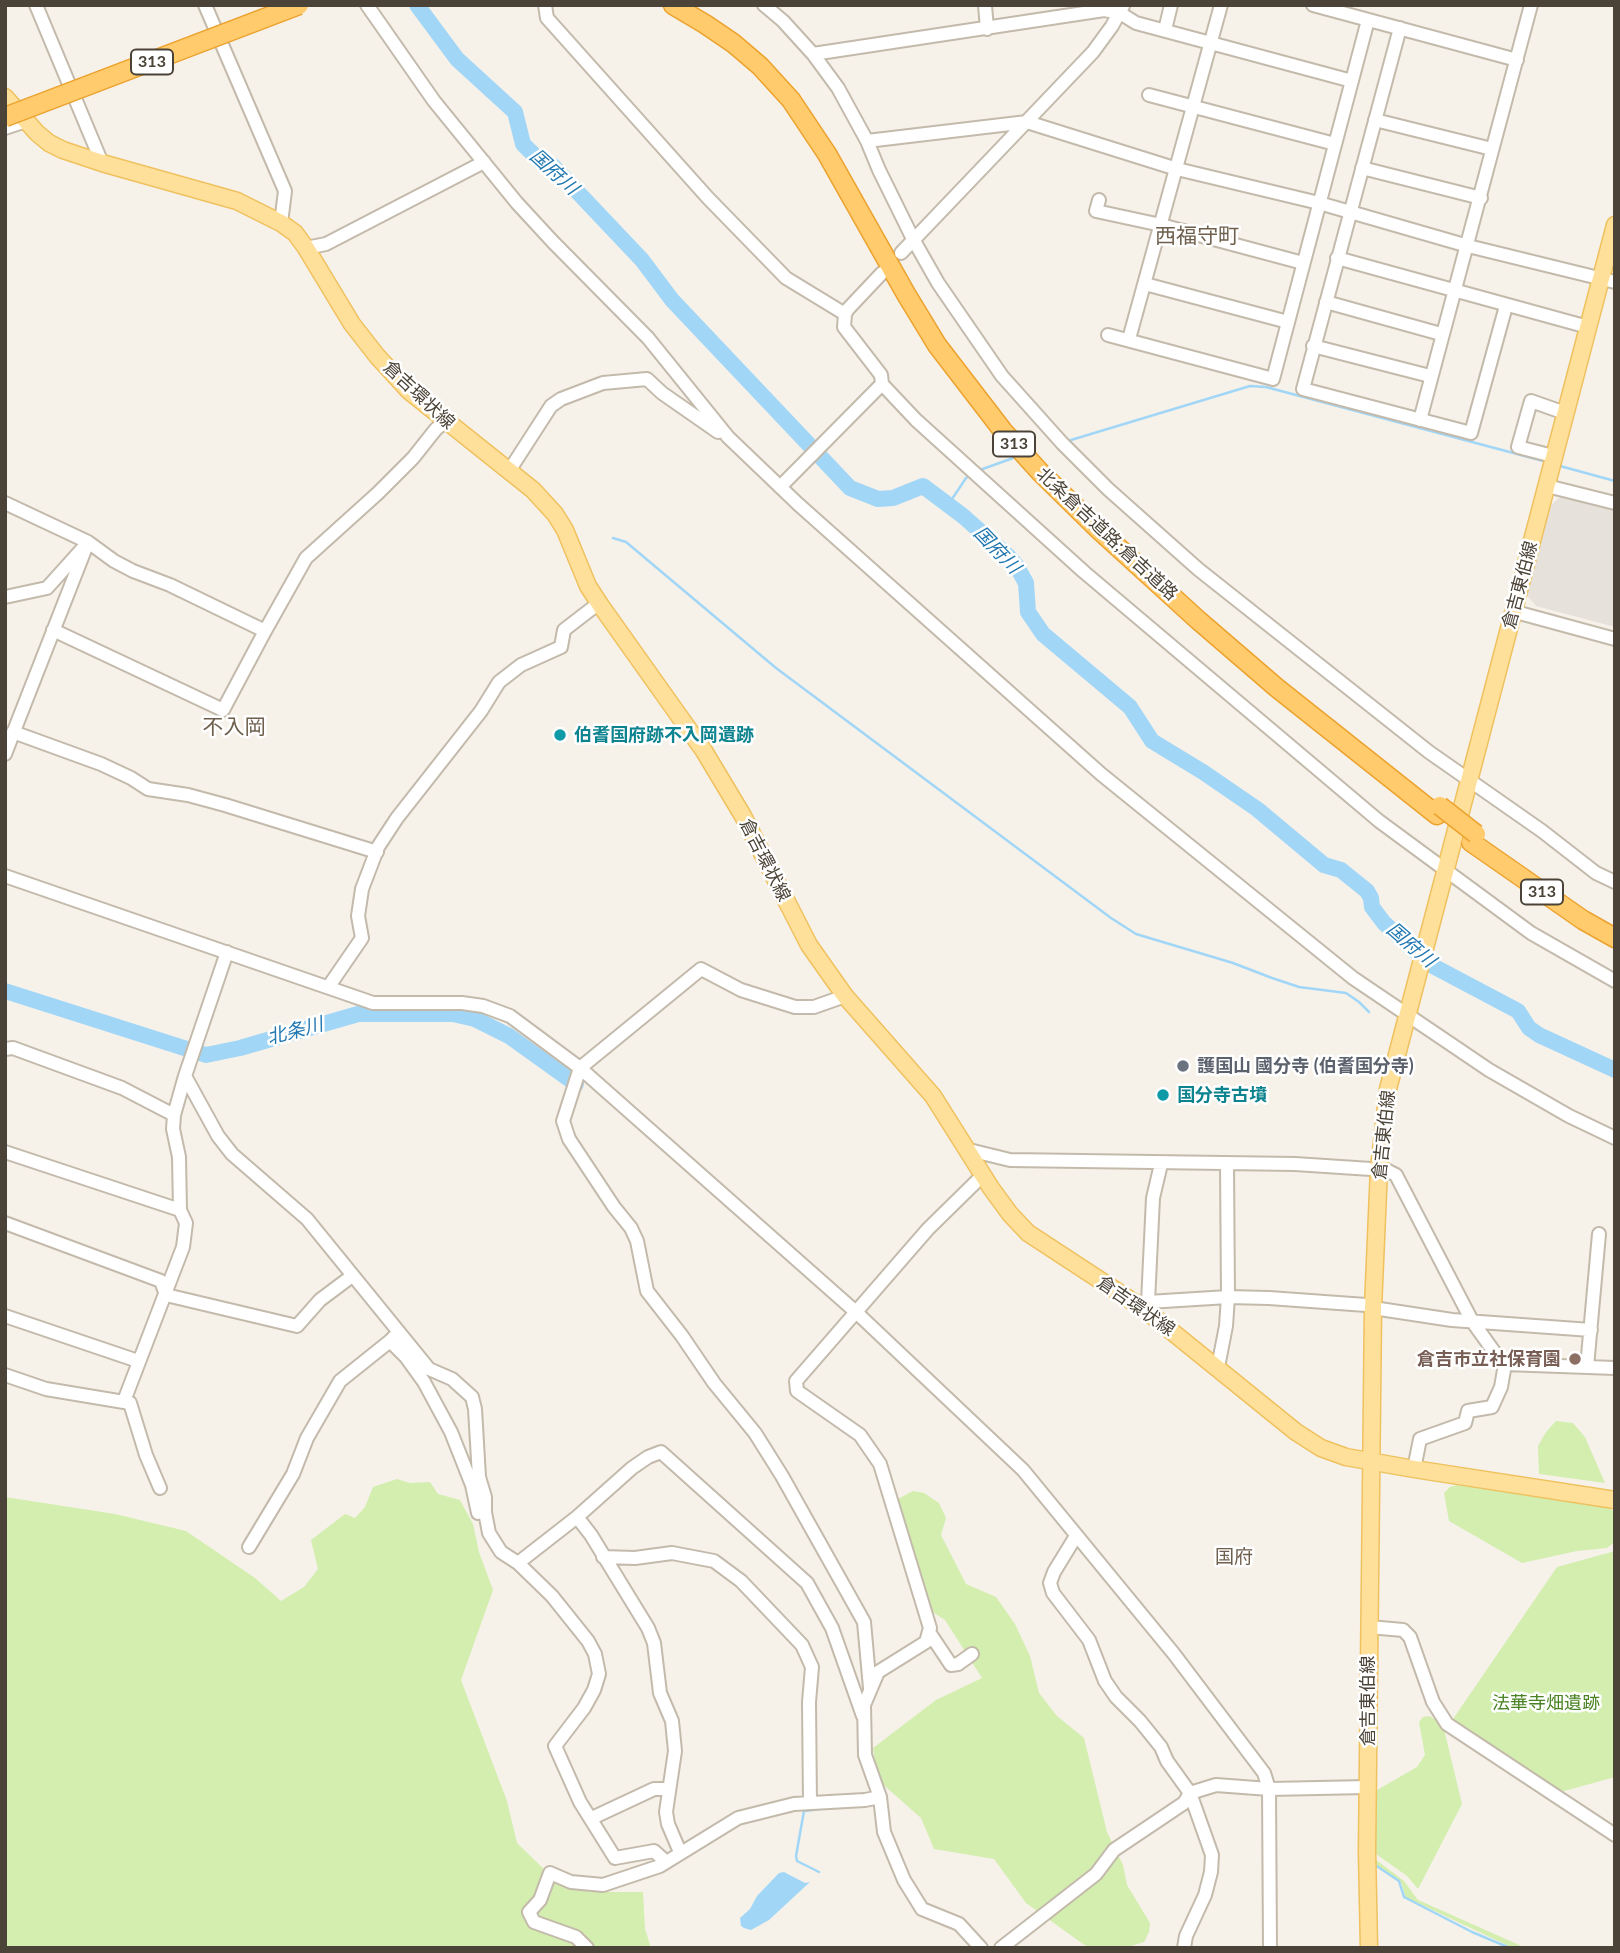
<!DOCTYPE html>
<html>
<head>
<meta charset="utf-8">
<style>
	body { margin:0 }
	#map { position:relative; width:1620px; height:1953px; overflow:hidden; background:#f6f2ea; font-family:Lato,sans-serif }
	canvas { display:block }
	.frame { position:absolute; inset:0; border:7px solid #4b4337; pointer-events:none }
</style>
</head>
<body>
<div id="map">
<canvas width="1620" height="1953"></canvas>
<div class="frame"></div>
</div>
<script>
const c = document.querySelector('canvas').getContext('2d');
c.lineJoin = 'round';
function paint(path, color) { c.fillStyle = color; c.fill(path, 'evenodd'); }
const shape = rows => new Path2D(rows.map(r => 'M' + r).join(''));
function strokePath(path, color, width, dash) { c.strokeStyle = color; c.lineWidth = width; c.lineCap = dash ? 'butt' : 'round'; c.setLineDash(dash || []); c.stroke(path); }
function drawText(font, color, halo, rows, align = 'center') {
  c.font = font + ' Lato,"Noto Sans JP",sans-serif'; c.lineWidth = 5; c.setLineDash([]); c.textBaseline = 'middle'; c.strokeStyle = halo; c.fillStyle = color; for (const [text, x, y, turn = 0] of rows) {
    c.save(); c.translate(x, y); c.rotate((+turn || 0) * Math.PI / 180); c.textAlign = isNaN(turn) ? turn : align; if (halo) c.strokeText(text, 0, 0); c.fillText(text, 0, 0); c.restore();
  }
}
const industrial = shape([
	[1561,496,1615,510,1615,627,1536,606,1524,592,1545,511,1548,511,1551,505]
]);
const green = shape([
	[1556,1421,1573,1423,1585,1437,1605,1483,1539,1474,1538,1446,1546,1432],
	[397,1479,410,1483,430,1482,438,1494,460,1500,473,1524,479,1552,493,1590,461,1680,507,1801,517,1843,550,1875,590,1892,643,1892,645,1929,651,1948,5,1948,5,1497,115,1514,186,1531,255,1578,281,1601,304,1587,318,1569,311,1540,345,1514,355,1518,365,1507,373,1487],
	[1457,1485,1603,1502,1615,1513,1615,1542,1607,1548,1577,1551,1522,1563,1449,1521,1444,1493,1450,1487],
	[913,1491,924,1493,939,1503,946,1518,941,1535,966,1584,996,1597,1015,1624,1030,1656,1039,1693,1057,1716,1084,1738,1107,1832,1123,1865,1127,1885,1150,1923,1149,1932,1144,1942,1125,1948,1091,1948,1083,1944,1026,1903,994,1859,934,1849,921,1818,878,1780,873,1748,936,1700,982,1678,945,1620,934,1613,910,1566,892,1502],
	[1615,1551,1615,1777,1557,1793,1453,1719,1557,1567],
	[1430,1716,1443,1725,1462,1804,1418,1889,1407,1876,1376,1854,1369,1844,1370,1794,1417,1767,1425,1755,1419,1722,1423,1717],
	[1375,1859,1404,1881,1418,1900,1526,1948,1513,1948,1405,1897,1402,1884,1374,1863]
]);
const water = shape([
	[784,1872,805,1883,810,1882,769,1920,751,1930,744,1928,741,1926,740,1918,750,1909,757,1896,779,1873]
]);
const stream = shape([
	[1071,440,1250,386,1266,387,1547,462],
	[1560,466,1615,481],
	[977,471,1016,457],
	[948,505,966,478,971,475],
	[613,538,626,542,776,668,1111,918,1136,934,1233,963,1272,978,1299,987,1346,993,1359,1002,1369,1012],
	[1375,1865,1399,1881,1404,1897,1472,1932,1510,1948],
	[819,1872,797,1861,796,1856,804,1811,821,1809]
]);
const river = shape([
	[417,5,457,59,515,112,523,144,540,161,552,165,642,260,672,300,850,488,878,499,893,498,923,486,963,516,1009,557,1016,565,1026,583,1028,612,1043,634,1130,707,1152,741,1203,772,1257,809,1324,865,1341,870,1367,891,1371,898,1372,907,1384,923,1431,965,1518,1011,1529,1028,1539,1035,1615,1070],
	[5,991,206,1055,240,1048,358,1014,453,1014,475,1019,509,1036,576,1084]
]);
const minor = shape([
	[36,5,102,163],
	[205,5,285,191,281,223],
	[367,5,434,101,517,203,553,242,648,338,728,437,798,504,1101,774,1353,978,1489,1070,1569,1116,1615,1138],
	[545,5,547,18,708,198,786,278,845,314],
	[764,5,783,21,813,54,838,88,867,141,879,170,913,239,938,283,1002,376,1062,443,1108,489,1198,569,1429,752,1542,831,1596,873,1615,882],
	[985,5,987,29],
	[1313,5,1517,60],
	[1400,28,1303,389,1471,433,1506,306],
	[1165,30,1171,5],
	[813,54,1104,10,1120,13,1136,23,1352,81],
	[1149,95,1335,144],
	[1375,120,1492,149],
	[5,128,26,121],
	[867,141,1027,122,1177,169,1319,203,1468,246,1615,282],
	[1362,168,1481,198],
	[1099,200,1096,211,1161,225,1303,263],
	[306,248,326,244,484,162],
	[901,253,1093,52,1112,26,1123,6],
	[1337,258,1588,327],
	[882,273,848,309,845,314,844,327,881,375,882,384,916,420,1084,572,1379,821,1531,933,1615,981],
	[1145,284,1288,322],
	[1326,302,1441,334],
	[1108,335,1273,379,1368,20],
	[1129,339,1221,5],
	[1313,346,1430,376],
	[1420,420,1531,5],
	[1553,456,1518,447,1531,401,1565,413],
	[509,471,551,406,561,399,603,383,647,379,662,393,718,432],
	[1547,486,1615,503],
	[780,487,882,384],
	[5,503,88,542,114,561,133,571,170,585,265,631,306,558,378,493,413,458,436,429,445,422],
	[5,597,47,588,83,548],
	[1512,611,1615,639],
	[53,630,223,710,265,631],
	[13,732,101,764,131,778,148,789,188,795,225,805,377,852],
	[5,754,88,542],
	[5,876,373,1003,462,1003,483,1006,510,1016,580,1068,857,1313,1023,1470,1174,1654,1264,1773,1269,1789,1270,1948],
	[329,986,362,938,358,916,362,889,378,847,397,818,481,711,499,682,521,665,561,647,564,630,599,603],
	[845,996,814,1007,795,1007,741,990,701,969,580,1068,563,1121,569,1139,614,1207,631,1228,637,1241,647,1291,682,1336,714,1383,755,1433,782,1476,864,1622,870,1688],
	[5,1049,13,1048,122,1088,174,1115],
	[185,1076,218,1136,232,1154,307,1219,429,1369,452,1379,472,1397,475,1409,479,1477,485,1497,485,1512,489,1533,501,1552,518,1563,552,1596,588,1641,595,1654,599,1674,594,1690,584,1708,555,1746,580,1802,615,1858,654,1851,665,1861],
	[969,1150,1010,1160,1295,1164,1386,1170,1396,1175,1472,1321,1500,1360,1505,1364,1615,1368],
	[5,1152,180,1210],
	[5,1223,161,1281,166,1295],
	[166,1295,297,1326,320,1300,352,1276],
	[1148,1302,1228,1297,1269,1298,1366,1305,1373,1308,1452,1320,1591,1330],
	[1145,1308,1148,1302,1153,1198,1161,1164],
	[5,1316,138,1361],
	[396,1335,390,1341,406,1357,424,1382,451,1432,472,1485,478,1513],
	[1218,1367,1226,1326,1228,1297,1227,1164],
	[1587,1367,1599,1234],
	[5,1375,46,1389,130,1403,146,1455,160,1488],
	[124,1401,183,1247,186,1223,180,1210,179,1157,173,1129,174,1115,185,1076,227,952],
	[1414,1469,1420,1439,1465,1423,1468,1411,1492,1407,1501,1387,1505,1364],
	[577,1517,591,1535,648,1628,654,1643,660,1693,672,1721,675,1751,666,1812,668,1824,680,1852],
	[1076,1536,1054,1572,1050,1583,1053,1593,1089,1640,1105,1681,1116,1697,1140,1721,1161,1747,1167,1761,1190,1793,1212,1855,1211,1872,1205,1895,1186,1936,1184,1948],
	[249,1547,293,1474,307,1438,340,1381,390,1341],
	[603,1557,635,1558,672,1553,714,1561,741,1581,802,1645,812,1667,809,1702,810,1803],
	[518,1563,577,1517,632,1468,648,1457,661,1452,807,1583,832,1628,863,1716],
	[1369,1627,1403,1630,1410,1637,1433,1702,1447,1724,1615,1835],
	[929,1632,951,1665,958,1664,972,1654],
	[592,1818,654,1789,669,1789],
	[587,1948,576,1937,534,1922,529,1912,540,1900,550,1873,571,1882,603,1885,660,1866,738,1818,794,1804,865,1800,880,1797],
	[981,1948,959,1924,922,1909,904,1880,884,1832,880,1797,865,1755,864,1705,878,1672,926,1642,930,1628,880,1464,860,1435,797,1391,796,1381,928,1229,983,1175],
	[1001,1948,1096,1874,1114,1850,1184,1803,1190,1793,1216,1785,1269,1789,1367,1787]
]);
const major = shape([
	[5,97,37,133,49,143,63,150,102,163,237,201,281,223,295,233,306,248,352,324,377,356,409,391,533,490,555,514,565,530,588,586,601,606,704,751,743,816,809,945,845,996,933,1096,991,1188,1010,1214,1028,1233,1144,1309,1296,1432,1321,1448,1346,1457,1414,1469,1615,1500],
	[1369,1948,1367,1851,1373,1308,1379,1168,1388,1089,1615,225]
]);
const highway = shape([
	[673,5,705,24,733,43,760,66,791,100,827,154,906,294,937,345,1003,431,1040,472,1099,530,1198,620,1277,688,1437,815],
	[1471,842,1583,920,1615,938]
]);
const highwayBridge = shape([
	[5,117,299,5],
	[1440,806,1476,834]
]);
const markers = [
	[560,735,7,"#0f9aa8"],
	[1183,1066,7,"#6b7280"],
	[1163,1095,7,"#0f9aa8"],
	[1575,1359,7,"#8d6e63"]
];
const shields = [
	[152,62,42],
	[1014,444,42],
	[1542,892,42]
];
const shieldNames = [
	["313",152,62],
	["313",1014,444],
	["313",1542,892]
];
const streetNames = [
	["倉吉環状線",419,395,43],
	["北条倉吉道路;倉吉道路",1107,534,43],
	["倉吉東伯線",1520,585,-75],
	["倉吉環状線",765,860,63],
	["倉吉東伯線",1384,1135,-84],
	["倉吉環状線",1136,1306,35],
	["倉吉東伯線",1368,1701,-90]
];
const cultureNames = [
	["伯耆国府跡不入岡遺跡",574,735],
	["国分寺古墳",1177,1095]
];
const worshipNames = [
	["護国山 國分寺 (伯耆国分寺)",1197,1066]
];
const educationNames = [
	["倉吉市立社保育園",1561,1359]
];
const parkNames = [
	["法華寺畑遺跡",1546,1703]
];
const waterNames = [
	["国府川",554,172,42],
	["国府川",997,550,46],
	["国府川",1411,945,41],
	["北条川",295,1031,-15]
];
const neighbourhoodNames = [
	["国府",1234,1557]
];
const quarterNames = [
	["西福守町",1197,236],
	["不入岡",234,727]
];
paint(industrial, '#e6e1db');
paint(green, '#d3eeaf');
paint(water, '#a1d6f7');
strokePath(stream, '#a1d6f7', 2.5);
strokePath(river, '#a1d6f7', 16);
strokePath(minor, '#c3baab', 16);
strokePath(major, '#efc15f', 19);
strokePath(highway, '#eca22e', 21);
strokePath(minor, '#fff', 12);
strokePath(major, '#ffe09a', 16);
strokePath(highway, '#ffcb6c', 18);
strokePath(highwayBridge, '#eca22e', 21, []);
strokePath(highwayBridge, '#ffcb6c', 18);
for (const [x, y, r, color] of markers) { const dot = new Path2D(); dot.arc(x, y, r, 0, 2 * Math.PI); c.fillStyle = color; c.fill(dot); strokePath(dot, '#fff', 2.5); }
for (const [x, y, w] of shields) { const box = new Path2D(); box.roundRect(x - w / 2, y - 12.5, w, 25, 5); c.fillStyle = '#fff'; c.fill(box); strokePath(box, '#4b4337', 2); }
drawText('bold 16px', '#4b4337', null, shieldNames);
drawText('18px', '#4b4337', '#fff', streetNames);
drawText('bold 18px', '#0d838f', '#fff', cultureNames, 'left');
drawText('bold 18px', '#5b616d', '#fff', worshipNames, 'left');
drawText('bold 18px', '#785e54', '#fff', educationNames, 'right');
drawText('18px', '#4a8323', '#fff', parkNames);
drawText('italic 19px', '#2278b0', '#fff', waterNames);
drawText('19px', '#6f604d', '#fff', neighbourhoodNames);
drawText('21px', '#6f604d', '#fff', quarterNames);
</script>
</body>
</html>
